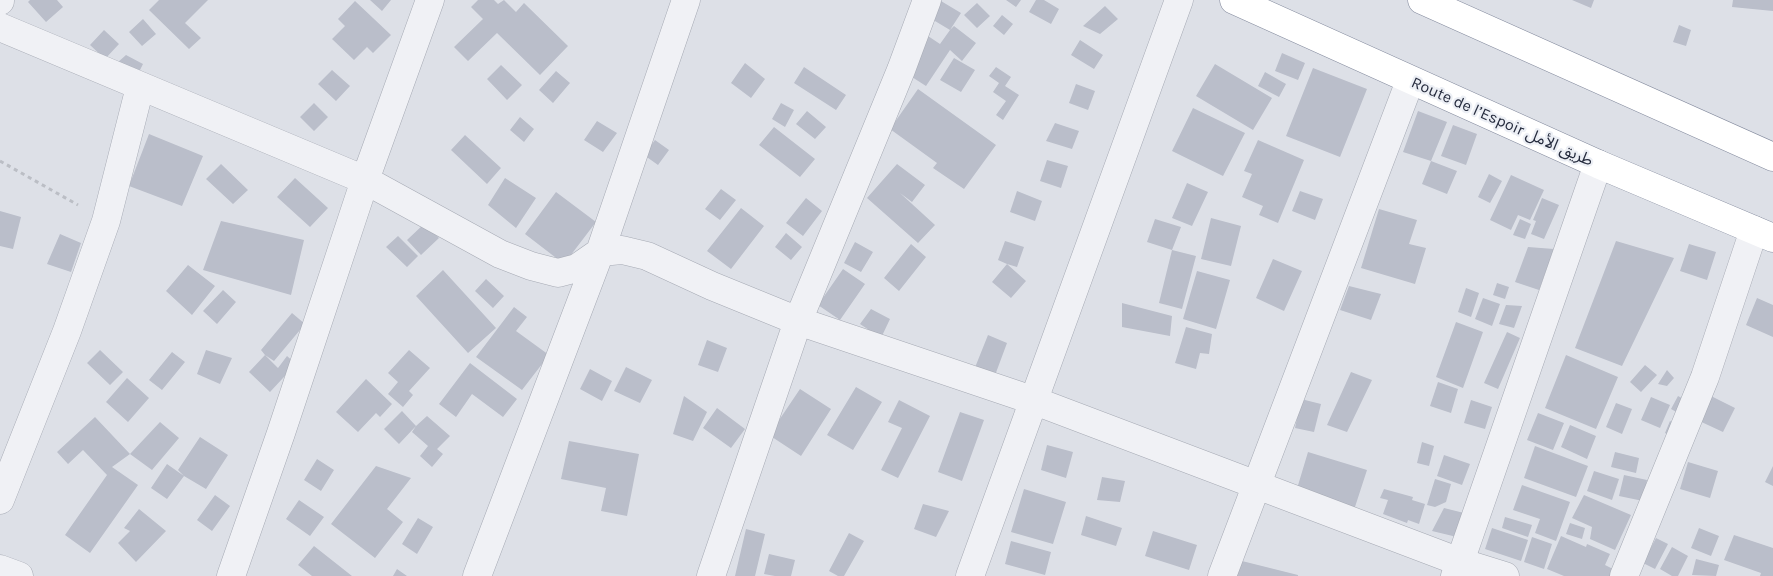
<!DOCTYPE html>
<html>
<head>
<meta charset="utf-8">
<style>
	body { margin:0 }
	canvas { display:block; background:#dde0e7 }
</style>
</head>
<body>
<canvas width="1773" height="576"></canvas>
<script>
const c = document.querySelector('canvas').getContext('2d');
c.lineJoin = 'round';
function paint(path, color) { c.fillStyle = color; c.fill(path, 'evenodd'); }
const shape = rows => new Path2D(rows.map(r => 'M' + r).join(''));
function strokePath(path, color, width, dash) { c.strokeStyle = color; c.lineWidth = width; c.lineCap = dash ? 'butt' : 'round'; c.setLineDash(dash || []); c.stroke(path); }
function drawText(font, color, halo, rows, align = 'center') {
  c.font = font + ' Karla,"Noto Sans Arabic",sans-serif'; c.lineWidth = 4.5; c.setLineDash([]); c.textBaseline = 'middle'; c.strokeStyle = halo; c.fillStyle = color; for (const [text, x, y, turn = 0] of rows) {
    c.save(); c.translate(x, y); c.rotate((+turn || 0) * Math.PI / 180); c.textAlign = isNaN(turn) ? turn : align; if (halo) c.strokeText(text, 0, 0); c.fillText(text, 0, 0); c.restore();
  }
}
const building = shape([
	[30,0,57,0,63,7,46,22,28,2],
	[159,0,208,0,185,23,201,38,189,49,149,10],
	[370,0,391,0,382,11],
	[478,0,494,0,498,4,504,0,516,12,524,3,568,46,540,75,497,33,468,61,454,47,483,19,471,7],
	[1006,0,1021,0,1016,7],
	[1036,0,1044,0,1059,9,1051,24,1029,12],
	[1572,0,1594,0,1591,8],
	[1733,0,1773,0,1773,11,1732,7],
	[355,1,391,35,373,53,367,47,354,60,332,39,345,26,338,19],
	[941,1,961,13,950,30,954,26,976,43,962,61,950,50,926,86,901,70,925,34,940,44,950,30,930,18],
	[977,3,990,16,977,28,964,15],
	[1105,6,1118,19,1100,34,1083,26],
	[1002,15,1013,24,1004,35,993,26],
	[143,19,156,34,142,46,129,32],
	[1679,25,1691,30,1686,46,1673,42],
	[104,30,119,44,105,59,90,45],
	[1080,40,1103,55,1094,69,1071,55],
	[1282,53,1305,63,1298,80,1275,71],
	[126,55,143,64,138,74,117,63],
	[954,58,975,70,961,92,940,80],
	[745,63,765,79,751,98,731,83],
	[1215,64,1272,98,1253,130,1196,96],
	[501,65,522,85,507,100,487,79],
	[804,67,846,95,836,110,794,83],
	[996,67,1011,77,1005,86,1019,95,1003,120,996,115,1006,101,993,92,999,83,989,76],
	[1313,68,1367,89,1340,157,1286,136],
	[332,70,350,86,336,101,318,84],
	[556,71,570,83,553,103,539,90],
	[1265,72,1286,84,1279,97,1258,86],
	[1076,84,1095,91,1088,110,1069,103],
	[918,89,996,145,964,189,933,168,937,163,890,129],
	[314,103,328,117,314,131,300,117],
	[781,103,794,110,785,127,772,119],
	[1193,108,1245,133,1223,176,1172,151],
	[807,111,826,127,815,139,796,124],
	[1418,111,1447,122,1431,161,1457,171,1447,194,1422,184,1431,161,1403,152],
	[520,117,534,129,524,142,510,130],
	[597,121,617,133,603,152,584,140],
	[1055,123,1079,131,1072,149,1046,141],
	[1453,125,1477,134,1466,165,1441,156],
	[774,127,815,159,800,177,759,145],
	[149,134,203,156,182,206,129,186],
	[465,135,501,168,487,184,451,150],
	[655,140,669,150,658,165,644,155],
	[1258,140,1304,160,1278,223,1259,215,1263,206,1242,197,1252,174,1244,171],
	[1047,160,1068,166,1061,188,1040,181],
	[221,164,248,190,233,204,206,179],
	[897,164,925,185,912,202,900,193,935,225,918,243,867,198],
	[1489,174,1502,181,1490,203,1478,197],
	[1511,175,1544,190,1530,220,1518,215,1511,230,1490,220],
	[295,178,328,208,310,227,277,197],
	[505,178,536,198,516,228,488,205],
	[1187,183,1208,192,1192,226,1172,218],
	[721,189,736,200,720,220,705,209],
	[1017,191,1042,201,1035,221,1010,212],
	[1300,191,1323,199,1315,220,1292,211],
	[556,192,596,222,564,264,525,234],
	[806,198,822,211,803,236,786,223],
	[1542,198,1559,205,1544,239,1531,234,1536,221,1533,220],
	[741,208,764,226,731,269,707,251],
	[1379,209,1417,220,1409,244,1426,248,1415,284,1361,268],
	[0,211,21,217,13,249,0,246],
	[1211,218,1241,226,1231,266,1201,259],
	[1155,219,1181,227,1172,250,1147,242],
	[1520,219,1531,224,1525,239,1513,235],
	[221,221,304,240,291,295,203,270],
	[425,223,439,238,421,255,407,240],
	[786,233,802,247,791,260,775,247],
	[60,234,81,243,71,272,47,264],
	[398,236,418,256,407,267,386,247],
	[1005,241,1024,247,1017,267,1007,264,1026,281,1011,298,992,282,1007,264,998,260],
	[1616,241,1674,258,1622,366,1575,348],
	[855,242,873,252,861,272,844,263],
	[911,244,926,257,899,291,884,278],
	[1689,244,1716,252,1707,280,1680,271],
	[1528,247,1554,249,1539,290,1515,282],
	[1172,250,1196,256,1182,309,1159,303],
	[1273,259,1302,271,1284,311,1256,298],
	[188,265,215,286,192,315,166,291],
	[843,269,865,284,840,320,818,305],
	[443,270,496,328,468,353,416,296],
	[1197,271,1230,280,1216,329,1183,319],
	[486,279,504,296,493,308,475,291],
	[1497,283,1509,287,1505,299,1493,295],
	[1349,286,1381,294,1371,320,1340,310],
	[1466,288,1479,293,1471,317,1458,312],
	[223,290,236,302,217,324,203,311],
	[1483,298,1500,304,1492,326,1475,319],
	[1757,298,1773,305,1773,337,1746,325],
	[1122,303,1172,316,1170,336,1122,327],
	[1506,305,1522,306,1514,328,1499,324],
	[514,307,527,317,516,331,549,355,522,390,476,357],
	[871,309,890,319,881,338,860,324],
	[292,313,305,324,274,361,265,355,278,368,287,356,296,364,270,392,249,372,265,355,261,350],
	[1456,322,1483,332,1463,388,1436,377],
	[1186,327,1212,334,1209,354,1200,353,1196,369,1175,363],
	[1507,332,1520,338,1498,389,1484,383],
	[988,335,1007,343,994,378,974,370],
	[707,340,727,348,718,372,698,365],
	[100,350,123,372,110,385,87,363],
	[206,350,232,358,220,384,197,374],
	[409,350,430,368,409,391,413,395,403,407,388,394,398,382,388,373],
	[172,352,185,362,162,390,149,380],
	[1566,355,1618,377,1596,429,1545,408],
	[470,363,517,399,503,417,472,394,456,417,439,404],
	[1645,365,1657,375,1641,392,1630,382],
	[626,367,652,380,640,403,614,391],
	[590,369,612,381,602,401,580,389],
	[1667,370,1674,378,1667,386,1658,384],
	[1351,372,1372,380,1347,432,1327,425],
	[127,378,149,398,128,422,106,402],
	[366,379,392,404,380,417,376,413,358,432,336,412],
	[1438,382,1458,389,1451,413,1430,406],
	[856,387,882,402,853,450,827,435],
	[800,389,831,409,801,456,769,435],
	[1707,394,1735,408,1723,432,1695,419],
	[684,396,707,412,693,441,673,434],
	[1678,396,1689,402,1682,415,1671,409],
	[1651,397,1670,405,1660,428,1641,420],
	[1301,399,1321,404,1314,432,1295,428],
	[899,400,930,416,898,478,881,470,902,428,888,422],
	[1471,400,1492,407,1485,429,1464,423],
	[1616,403,1632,409,1622,434,1606,427],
	[717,408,745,429,731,448,703,428],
	[402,411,416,426,399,444,384,429],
	[960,412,984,420,962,481,938,472],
	[1538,413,1564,423,1553,450,1527,440],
	[427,416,450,436,437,449,443,454,432,467,420,456,428,446,412,432,416,426],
	[95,417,130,454,112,467,138,485,90,553,65,535,107,475,83,450,68,464,57,452],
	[1670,421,1679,426,1673,437,1665,433],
	[160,422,179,438,152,470,130,454],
	[1570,425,1596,436,1587,459,1561,447],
	[200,437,228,455,206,489,184,476,167,499,151,488,167,464,184,476,178,470],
	[569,441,639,454,627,516,601,511,606,488,561,479],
	[1422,442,1434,446,1429,466,1417,463],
	[1047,445,1073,452,1066,478,1041,470],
	[1535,446,1588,466,1576,497,1524,478],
	[1308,452,1367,470,1354,510,1296,492],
	[1615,452,1639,458,1636,473,1611,467],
	[1444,455,1470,464,1462,485,1437,476],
	[317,459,334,470,321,491,304,480],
	[1688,462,1718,471,1710,498,1680,489],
	[376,466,411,478,387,509,403,522,375,558,331,524],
	[1773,466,1773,486,1765,482],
	[1594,471,1619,479,1612,500,1587,491],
	[1624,475,1647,480,1643,501,1619,496],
	[1102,477,1125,481,1120,502,1097,500],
	[1435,479,1451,484,1446,502,1435,507,1427,505],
	[1522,485,1570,502,1556,541,1535,533,1540,519,1513,510],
	[1024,489,1066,502,1053,544,1011,532],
	[1384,489,1413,497,1412,500,1425,504,1419,524,1408,520,1407,523,1383,514,1388,500,1380,498],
	[215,495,230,506,212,531,197,520],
	[1584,495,1631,515,1615,550,1590,539,1592,527,1572,518],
	[299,500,324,517,310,536,286,519],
	[923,504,949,511,936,537,914,529],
	[1444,508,1464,513,1457,537,1432,531],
	[139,509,166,531,136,562,118,543,130,531,124,528],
	[1086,516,1122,528,1116,546,1081,535],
	[1505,517,1532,525,1528,537,1502,528],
	[418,518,433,527,417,554,402,544],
	[1570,523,1585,528,1582,539,1566,534],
	[1492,528,1528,540,1521,561,1485,549],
	[1699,528,1719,536,1711,556,1691,548],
	[746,529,765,534,755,576,735,576],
	[1153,531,1197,545,1189,570,1145,556],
	[849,533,864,541,844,576,838,576,829,571],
	[1734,535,1773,548,1773,576,1760,576,1761,573,1724,560],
	[1561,536,1586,547,1587,544,1610,554,1605,565,1613,569,1610,576,1564,576,1547,569],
	[1532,537,1552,544,1544,569,1524,562],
	[1656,538,1668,544,1655,569,1643,563],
	[1011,541,1051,552,1045,575,1005,564],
	[314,546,352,576,312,576,298,565],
	[1672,547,1688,556,1678,576,1672,576,1660,569],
	[769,554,795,560,791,576,775,576,764,574],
	[1696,559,1719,565,1716,576,1692,575],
	[1238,560,1298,575,1298,576,1234,576],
	[397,569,407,576,393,576]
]);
const path = shape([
	[0,161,78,205]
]);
const street = shape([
	[0,1,0,0],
	[0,27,365,180,500,254,531,266,558,273,577,268,600,252,622,250,647,256,712,286,798,321,1035,401,1460,562,1505,576],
	[0,500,67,331,106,221,140,87],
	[0,569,19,576],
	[231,576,281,433,365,180,430,0],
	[477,576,600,252,686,0],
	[711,576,798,321,901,70,927,0],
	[970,576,1179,0],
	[1222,576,1410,81],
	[1455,576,1598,164],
	[1624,576,1705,377,1754,230]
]);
const highway = shape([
	[1234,0,1598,164,1773,238],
	[1422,0,1773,157]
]);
const streetNames = [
	["Route de l’Espoir طريق الأمل",1502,122,24]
];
paint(building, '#babeca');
strokePath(street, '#a6aab4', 29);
strokePath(highway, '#848b9e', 29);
strokePath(path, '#bbbec5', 3, [4, 4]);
strokePath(street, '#f0f1f5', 28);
strokePath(highway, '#fff', 28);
drawText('16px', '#262c3e', '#eceff5', streetNames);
</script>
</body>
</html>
